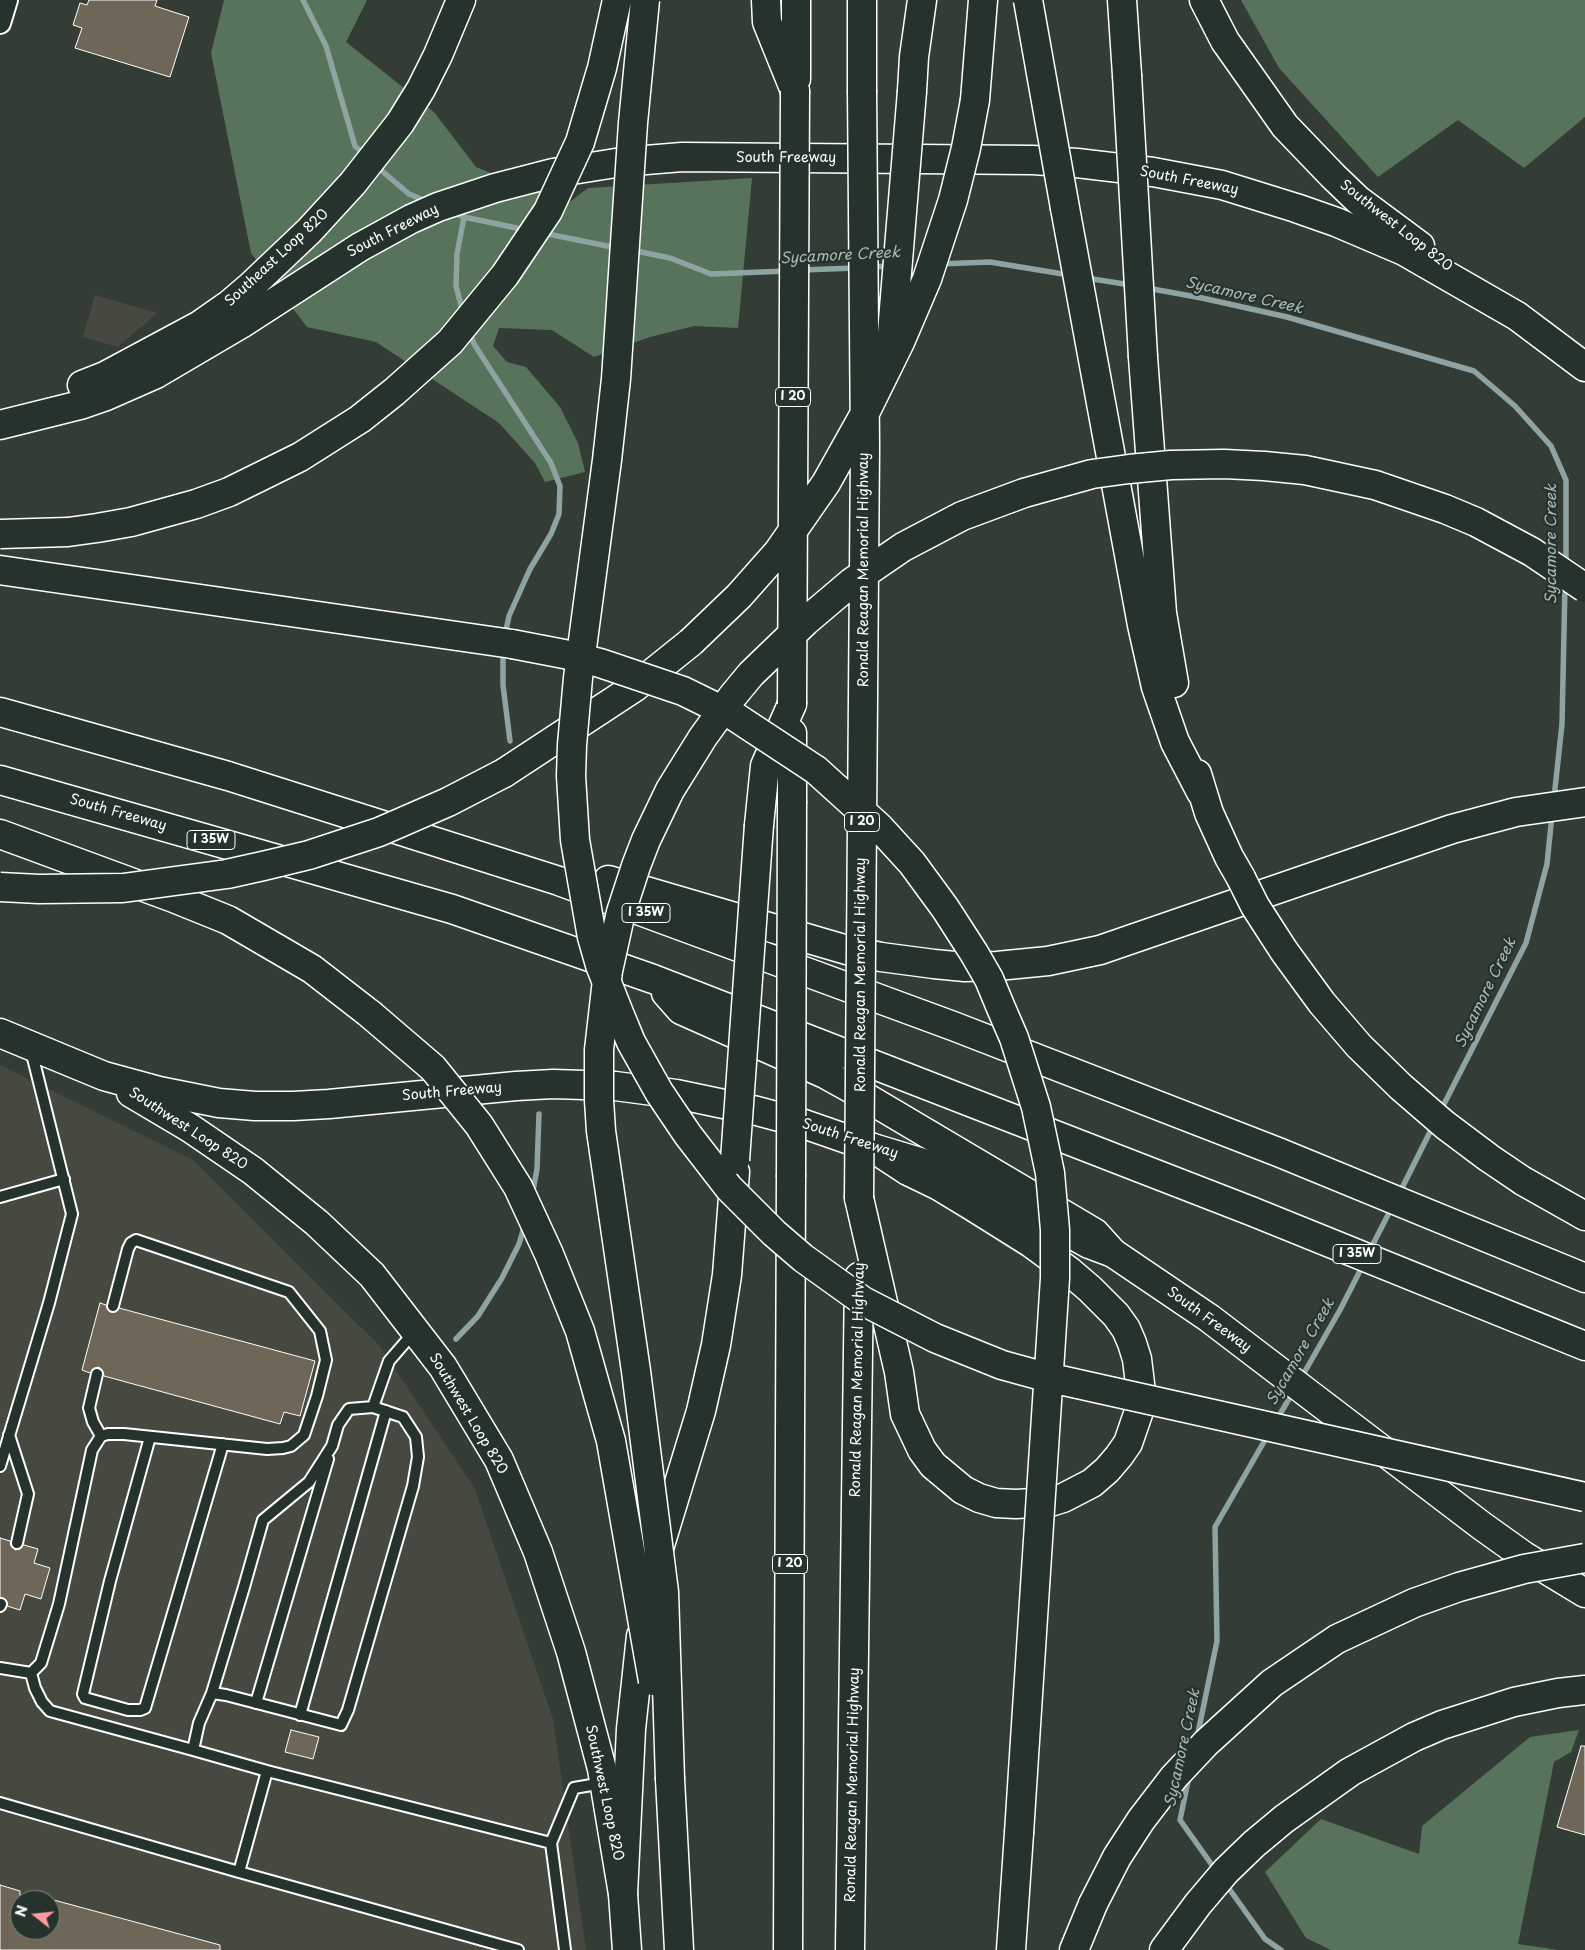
<!DOCTYPE html>
<html>
<head>
<meta charset="utf-8">
<style>
	body { margin:0 }
	#map { position:relative; width:1585px; height:1950px; overflow:hidden; background:#343d35; font-family:"Playpen Sans",sans-serif }
	canvas { display:block }
	.north { position:absolute; left:10px; top:1890px; width:50px; height:50px; box-sizing:border-box; background:#26332d; border:1px solid #7d8581; border-radius:50%; rotate:286deg; font-size:14px; font-weight:700; line-height:20px; text-align:center; color:#fff }
	.north::after { content:''; display:block; margin:auto; width:18px; height:22px; background:#ff9aa2; clip-path:polygon(50% 0,100% 100%,50% 72%,0 100%) }
</style>
</head>
<body>
<div id="map">
<canvas width="1585" height="1950"></canvas>
<div class="north">N</div>
</div>
<script>
const c = document.querySelector('canvas').getContext('2d');
c.lineJoin = 'round';
function paint(path, color) { c.fillStyle = color; c.fill(path, 'evenodd'); }
const shape = rows => new Path2D(rows.map(r => 'M' + r).join(''));
function strokePath(path, color, width, dash) { c.strokeStyle = color; c.lineWidth = width; c.lineCap = dash ? 'butt' : 'round'; c.setLineDash(dash || []); c.stroke(path); }
function drawText(font, color, halo, rows, align = 'center') {
  c.font = font + ' "Playpen Sans",sans-serif'; c.lineWidth = 4.5; c.setLineDash([]); c.textBaseline = 'middle'; c.strokeStyle = halo; c.fillStyle = color; for (const [text, x, y, turn = 0] of rows) {
    c.save(); c.translate(x, y); c.rotate((+turn || 0) * Math.PI / 180); c.textAlign = isNaN(turn) ? turn : align; if (halo) c.strokeText(text, 0, 0); c.fillText(text, 0, 0); c.restore();
  }
}
const built = shape([
	[95,295,157,313,118,347,83,337],
	[0,1065,193,1160,379,1345,475,1489,553,1719,586,1950,0,1950],
	[20,1900,50,1900,50,1930,20,1930]
]);
const green = shape([
	[224,0,367,0,346,42,434,112,476,167,567,204,588,188,752,178,738,328,694,326,650,337,594,357,552,330,499,328,493,346,507,362,526,367,560,407,578,443,585,472,545,482,535,463,499,423,376,342,307,327,251,253,211,53],
	[1241,0,1585,0,1585,117,1524,168,1458,120,1378,177,1279,68],
	[1579,1730,1571,1752,1554,1762,1518,1944,1558,1950,1331,1950,1306,1938,1265,1872,1321,1819,1419,1854,1422,1826,1530,1737]
]);
const stream = shape([
	[303,0,326,46,355,146,365,155],
	[375,165,409,194,428,202],
	[451,212,464,217,526,230],
	[543,233,617,248],
	[631,250,670,258,711,274,788,271],
	[939,264,990,262,1069,275],
	[870,267,890,266],
	[802,270,855,268],
	[1086,278,1131,285],
	[1147,288,1202,298,1287,317,1474,371,1515,406,1551,446,1566,480,1566,566],
	[463,313,456,286,457,254,464,217],
	[469,331,474,344,551,463,560,486,559,514,551,534,530,569,509,616,505,635],
	[503,649,503,685,510,741],
	[1554,798,1562,724,1565,585],
	[1440,1112,1526,943,1547,864,1552,815],
	[1399,1194,1434,1124],
	[532,1196,537,1169,539,1114],
	[1369,1252,1392,1207],
	[456,1339,478,1316,502,1278,519,1244,525,1224],
	[1300,1380,1340,1310,1363,1265],
	[1276,1421,1293,1392],
	[1197,1738,1217,1641,1215,1527,1269,1433],
	[1189,1776,1180,1820,1217,1872],
	[1225,1883,1265,1939,1281,1950]
]);
const building = shape([
	[89,0,157,0,155,6,189,17,170,77,75,48,82,28,73,25,80,3,87,5,89,0],
	[100,1303,106,1305,107,1308,111,1312,115,1312,119,1308,315,1361,300,1416,284,1412,280,1424,104,1376,103,1372,99,1367,95,1368,90,1373,82,1370,100,1303],
	[0,1538,10,1541,11,1546,15,1550,20,1549,24,1545,38,1549,34,1563,50,1568,41,1599,25,1594,20,1610,7,1606,6,1600,0,1597,0,1538],
	[291,1730,319,1737,313,1759,285,1752,291,1730],
	[1581,1746,1585,1746,1585,1835,1557,1827,1581,1746],
	[0,1885,20,1891,20,1930,50,1930,50,1899,220,1945,220,1950,0,1950,0,1885]
]);
const service = shape([
	[0,1197,64,1179],
	[97,1374,89,1408,93,1422,101,1436],
	[373,1407,389,1361,415,1331],
	[9,1435,28,1494,17,1543],
	[150,1437,110,1581,83,1694,85,1698,128,1710,140,1710,145,1708,223,1444],
	[0,1466,49,1303,72,1214,31,1050],
	[0,1606,1,1604],
	[0,1668,31,1673,41,1663,59,1604,92,1450,101,1436,108,1434,124,1434,267,1449,283,1448,291,1446,304,1435,317,1396,326,1360,320,1331,289,1292,136,1240,131,1243,128,1249,113,1306],
	[31,1673,35,1688,42,1702,50,1711,193,1750,199,1723,212,1693,244,1587,263,1520,309,1482,332,1446,338,1425,349,1409,373,1407,403,1417,416,1437,418,1457,413,1486,348,1710,341,1725,226,1695,212,1693],
	[256,1703,328,1459],
	[300,1715,386,1411],
	[267,1771,551,1843],
	[0,1803,239,1872,267,1771,193,1750],
	[239,1872,518,1950],
	[565,1950,551,1843,574,1788,603,1783]
]);
const minor = shape([
	[0,23,7,0]
]);
const secondary = shape([
	[1204,0,1225,41,1285,126,1333,176,1358,200,1420,246],
	[82,385,105,376,200,325,230,304,251,286,309,231,353,183,400,123,421,89,438,55,461,0],
	[0,425,80,405,106,396,156,374,241,324,360,247,411,219,438,207,495,188,553,173,622,162,682,157,1033,160,1077,163,1153,172,1222,185,1296,208,1336,222,1404,251,1517,316,1585,367],
	[0,1033,104,1076,159,1091,219,1103,255,1106,293,1106,329,1104,516,1086,553,1084,615,1086,676,1094,757,1111,798,1122,873,1148,923,1163,1048,1221,1089,1244,1113,1253,1209,1318,1482,1526,1524,1556,1585,1593],
	[131,1093,190,1128,253,1171,317,1223,372,1275,443,1367,499,1460,538,1552,571,1652,602,1769,623,1894,627,1950],
	[1164,1950,1198,1904,1226,1871,1254,1844,1284,1819,1350,1772,1414,1737,1442,1725,1514,1702,1558,1693,1585,1690]
]);
const motorway = shape([
	[766,0,767,22,795,91],
	[862,0,862,90],
	[1122,0,1127,75],
	[796,79,796,0],
	[912,91,914,57,922,0],
	[975,100,983,0],
	[1065,208,1142,625,1156,687,1175,742,1201,792],
	[1143,357,1162,613,1174,683],
	[0,570,512,644],
	[0,712,228,776,559,881,953,1026,1278,1152,1585,1278],
	[792,733,792,801],
	[504,773,635,687,691,642],
	[1197,774,1209,813,1229,857,1241,878],
	[0,780,452,909,653,979,1251,1211,1585,1346],
	[759,825,765,766,792,704],
	[0,834,171,897,228,920,312,969,370,1014],
	[608,880,847,950,881,957,934,964,965,967,997,966,1048,961,1100,950,1452,829,1516,812,1585,802],
	[666,993,681,1010,825,1074,852,1089,1095,1233,1113,1253],
	[1523,1181,1585,1216],
	[859,1198,899,1372,905,1414,922,1450,933,1465,963,1490,979,1498,996,1503,1016,1504,1050,1502,1063,1498,1092,1483,1107,1470,1119,1456,1128,1443,1139,1411,1141,1392,1137,1359,1132,1343,1126,1329,1116,1315,1090,1289,1069,1271,1031,1243,972,1206,939,1186,908,1171,873,1148],
	[657,1555,701,1411,716,1345,727,1275,735,1172],
	[670,1779,679,1950],
	[623,1894,631,1729,641,1636],
	[788,1950,791,1177],
	[850,1950,859,1277],
	[1011,1950,1019,1833],
	[1074,1950,1093,1904]
]);
const motorwayBridge = shape([
	[645,0,633,123,616,379,607,460,578,678,572,745,571,776,575,840,592,937,600,965,619,1013,631,1042,659,1092,688,1135,729,1188,774,1233,803,1258,863,1301,935,1338,1002,1365,1042,1376,1585,1497],
	[1028,0,1065,208],
	[1127,75,1143,357],
	[889,346,892,333,912,91],
	[0,534,68,532,97,528,131,522,196,504,229,492,300,457,360,419,394,392,450,342,505,275,548,211,580,142,602,68,617,0],
	[691,642,739,596,778,552,826,483,864,415,900,342,927,279,953,200,966,148,975,100],
	[512,644,564,654,600,663,683,691,734,716,816,770,879,827,912,863,945,908,974,953,989,979,1001,1008,1014,1038,1036,1107,1050,1173,1055,1230,1055,1278,1019,1833],
	[792,704,795,91],
	[1241,878,1255,906,1284,951,1322,1003,1359,1046,1401,1087,1445,1125,1489,1158,1523,1181],
	[0,887,39,889,123,888,227,874,263,866,309,855,379,832,448,802,504,773],
	[370,1014,433,1068,479,1125,518,1187,549,1254,580,1331,611,1441,653,1681],
	[735,1160,759,825],
	[791,1177,792,801],
	[859,1198,865,447,862,90],
	[670,1779,664,1592,636,1371,601,1131,599,1100,599,1050,608,971,621,912,636,866,646,840,670,790,703,737,732,697,751,674,806,621,852,582,903,547,962,516,1024,493,1092,474,1129,469,1171,465,1224,464,1264,466,1305,470,1375,485,1445,509,1476,522,1532,552,1585,588],
	[1093,1904,1117,1857,1141,1820,1174,1777,1206,1743,1272,1683,1337,1639,1414,1603,1459,1587,1524,1569,1585,1558]
]);
const shields = [
	[793,397,35],
	[862,822,35],
	[211,840,48],
	[646,913,48],
	[1357,1254,48],
	[790,1564,35]
];
const shieldNames = [
	["I 20",793,397],
	["I 20",862,822],
	["I 35W",211,840],
	["I 35W",646,913],
	["I 35W",1357,1254],
	["I 20",790,1564]
];
const streetNames = [
	["South Freeway",786,158],
	["South Freeway",1189,181,11],
	["Southwest Loop 820",1396,226,38],
	["South Freeway",393,231,-27],
	["Southeast Loop 820",277,258,-43],
	["Ronald Reagan Memorial Highway",864,570,-90],
	["South Freeway",118,813,16],
	["Ronald Reagan Memorial Highway",861,975,-90],
	["South Freeway",452,1092,-5],
	["Southwest Loop 820",188,1129,33],
	["South Freeway",850,1139,18],
	["South Freeway",1209,1320,36],
	["Ronald Reagan Memorial Highway",858,1380,-89],
	["Southwest Loop 820",468,1414,59],
	["Ronald Reagan Memorial Highway",853,1785,-89],
	["Southwest Loop 820",604,1793,78]
];
const waterNames = [
	["Sycamore Creek",840,256,-3],
	["Sycamore Creek",1244,296,13],
	["Sycamore Creek",1552,544,-90],
	["Sycamore Creek",1486,993,-64],
	["Sycamore Creek",1301,1352,-60],
	["Sycamore Creek",1183,1748,-78]
];
paint(built, '#45493f');
paint(green, '#57735b');
strokePath(stream, '#8ea4a3', 5.5);
paint(building, '#6e6657');
strokePath(building, '#fff', 1);
strokePath(service, '#fff', 14);
strokePath(minor, '#fff', 24);
strokePath(secondary, '#fff', 31);
strokePath(motorway, '#fff', 31);
strokePath(service, '#26332d', 10);
strokePath(minor, '#26332d', 20);
strokePath(secondary, '#26332d', 28);
strokePath(motorway, '#26332d', 28);
strokePath(motorwayBridge, '#fff', 31, []);
strokePath(motorwayBridge, '#26332d', 28);
for (const [x, y, w] of shields) { const box = new Path2D(); box.roundRect(x - w / 2, y - 9.5, w, 19, 4); c.fillStyle = '#26332d'; c.fill(box); strokePath(box, '#fff', 1); }
drawText('bold 12px', '#fff', null, shieldNames);
drawText('14px', '#fff', '#26332d', streetNames);
drawText('italic 15px', '#aabbba', '#26332d', waterNames);
</script>
</body>
</html>
